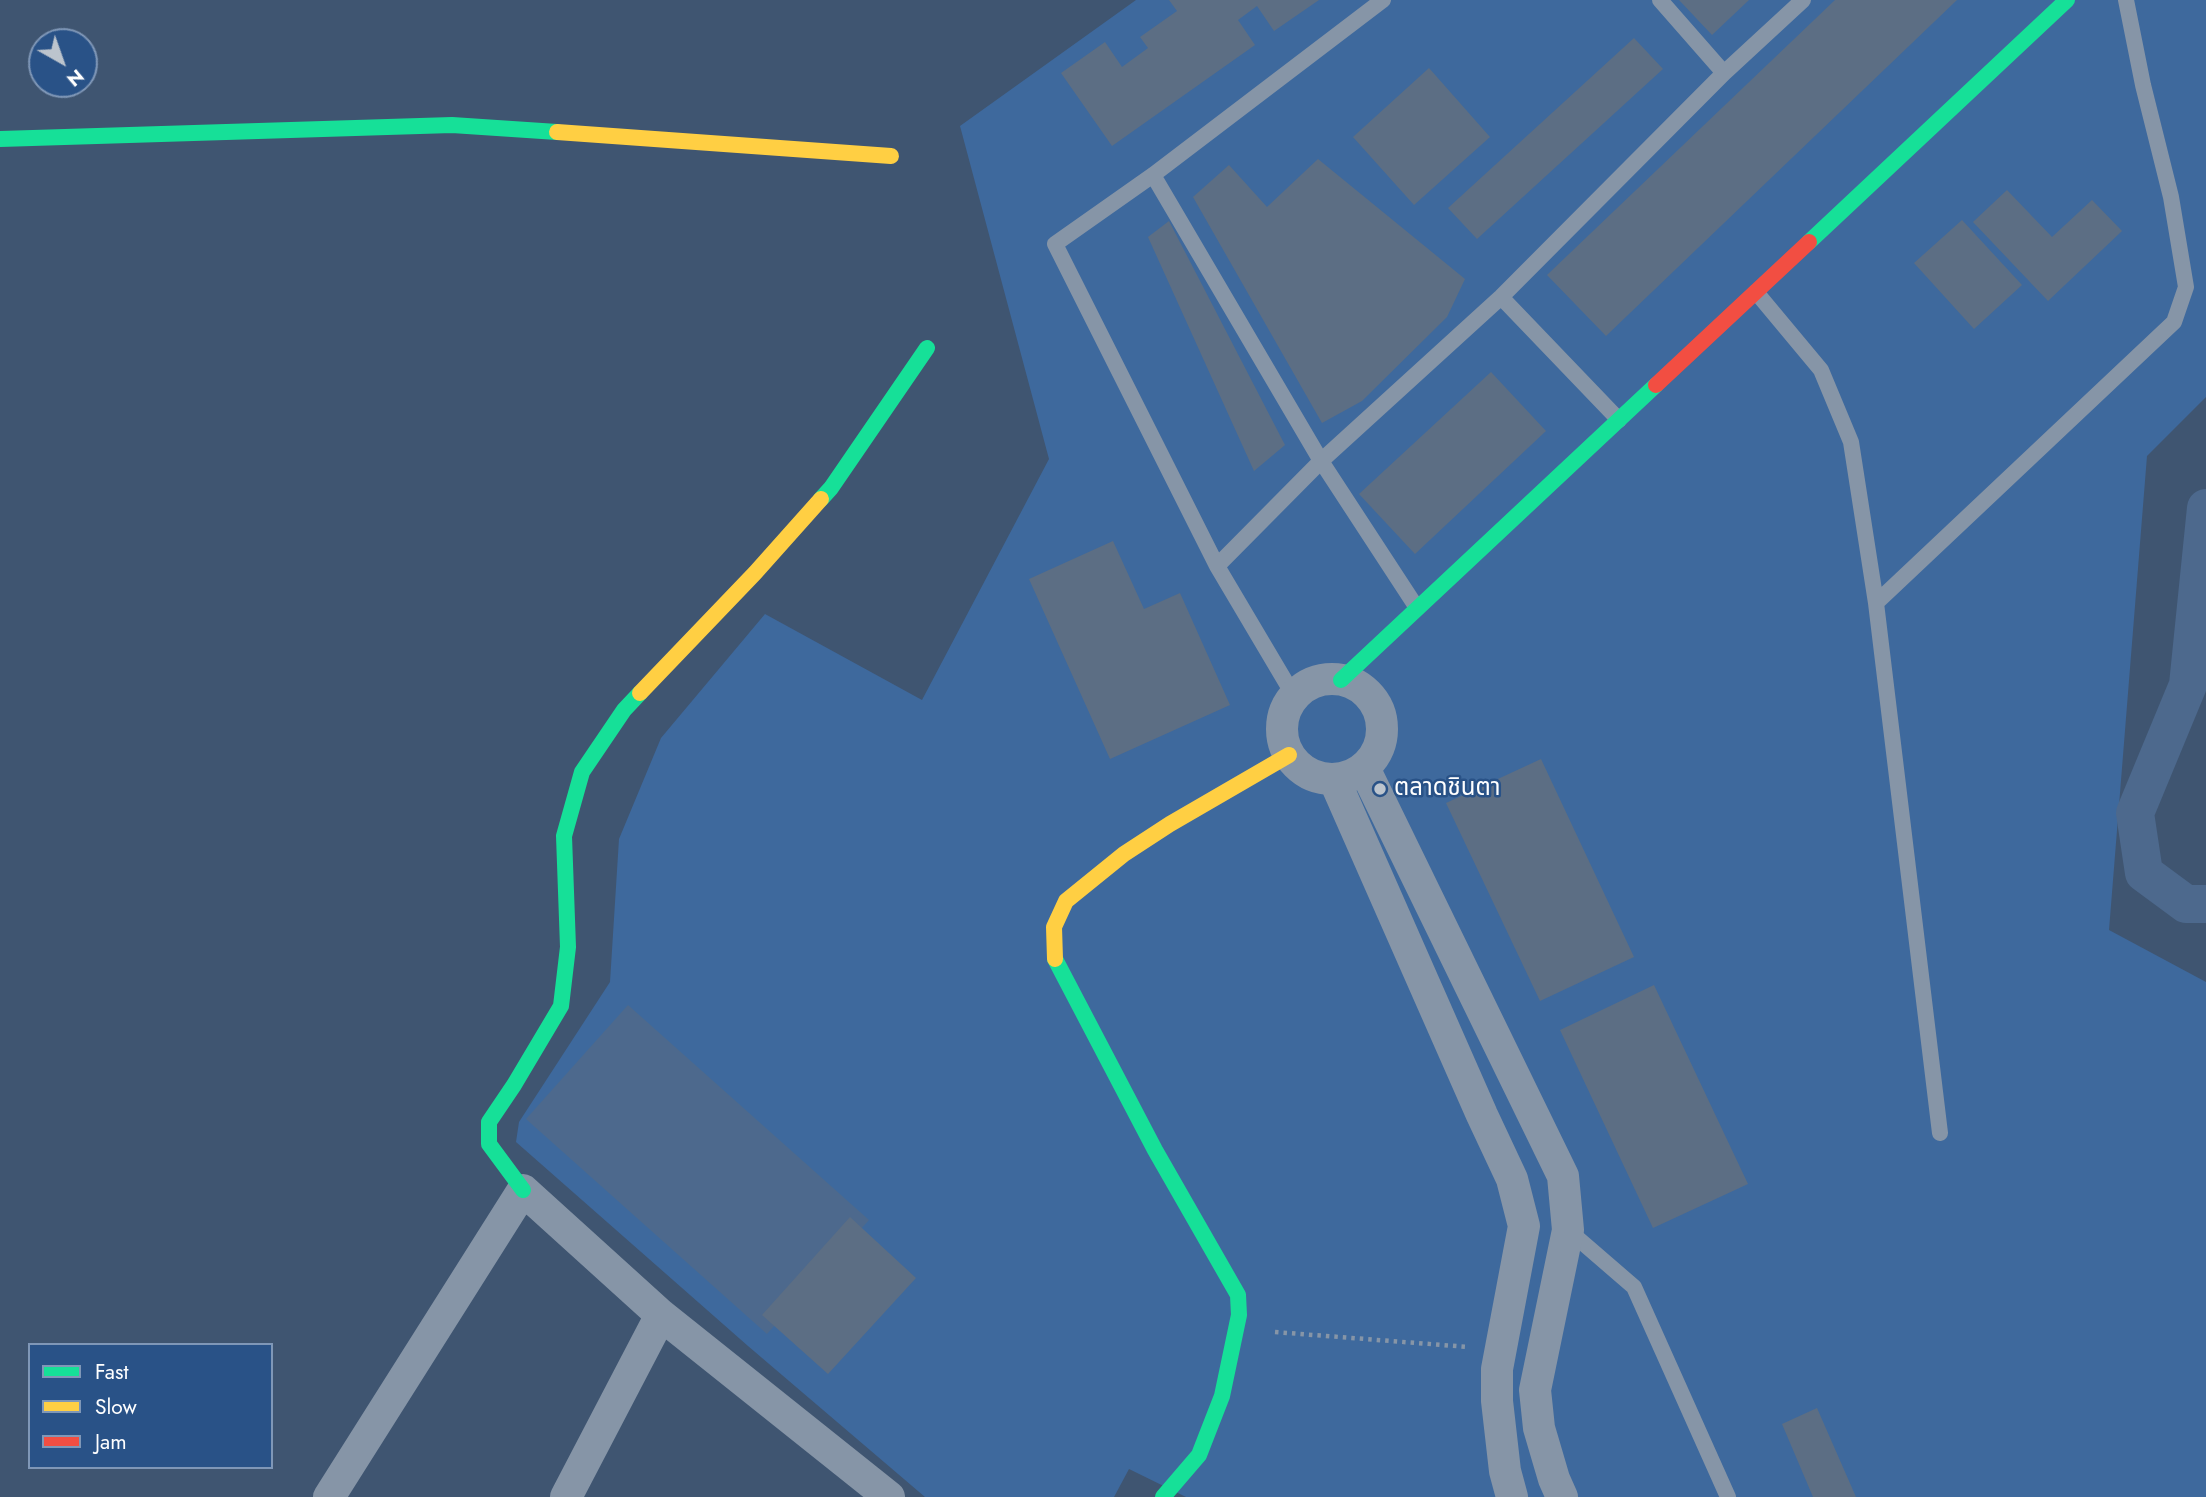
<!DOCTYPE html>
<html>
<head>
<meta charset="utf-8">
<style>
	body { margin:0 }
	#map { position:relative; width:2206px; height:1497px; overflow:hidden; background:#3f5571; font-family:Jost,sans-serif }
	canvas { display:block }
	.legend { position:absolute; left:28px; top:1343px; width:245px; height:126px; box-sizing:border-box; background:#295287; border:2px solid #7f97b7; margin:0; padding:9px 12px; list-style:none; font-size:21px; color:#fff }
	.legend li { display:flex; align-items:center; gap:14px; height:35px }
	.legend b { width:35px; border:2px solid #7f97b7 }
	.north { position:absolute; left:28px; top:28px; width:70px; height:70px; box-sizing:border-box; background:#295287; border:2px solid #7f97b7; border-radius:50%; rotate:140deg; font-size:19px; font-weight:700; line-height:28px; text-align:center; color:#fff }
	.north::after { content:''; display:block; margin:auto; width:24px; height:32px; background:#bcc4cd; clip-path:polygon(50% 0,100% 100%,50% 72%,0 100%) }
</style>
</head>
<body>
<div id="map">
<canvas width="2206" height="1497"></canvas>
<ul class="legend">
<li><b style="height:9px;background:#16e098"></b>Fast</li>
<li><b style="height:9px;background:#ffcf43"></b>Slow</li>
<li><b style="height:9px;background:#f24e42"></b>Jam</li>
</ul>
<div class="north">N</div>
</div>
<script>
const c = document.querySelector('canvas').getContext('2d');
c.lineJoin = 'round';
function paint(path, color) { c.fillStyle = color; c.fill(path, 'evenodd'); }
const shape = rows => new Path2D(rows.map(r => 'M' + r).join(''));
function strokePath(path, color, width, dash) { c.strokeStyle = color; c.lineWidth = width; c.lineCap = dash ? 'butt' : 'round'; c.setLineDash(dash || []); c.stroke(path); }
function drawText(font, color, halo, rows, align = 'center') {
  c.font = font + ' Jost,"Noto Sans Thai",sans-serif'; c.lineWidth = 5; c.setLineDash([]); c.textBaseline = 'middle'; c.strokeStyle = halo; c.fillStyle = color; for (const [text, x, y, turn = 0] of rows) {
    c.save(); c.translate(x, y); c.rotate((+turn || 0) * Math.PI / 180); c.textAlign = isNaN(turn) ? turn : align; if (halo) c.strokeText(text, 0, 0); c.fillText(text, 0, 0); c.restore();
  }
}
const green = shape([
	[1136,0,2206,0,2206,397,2147,456,2109,930,2206,982,2206,1497,1186,1497,1129,1469,1114,1497,925,1497,748,1346,516,1142,519,1122,610,982,619,839,661,738,765,614,922,700,1049,459,960,126]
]);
const water = shape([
	[628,1005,869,1220,767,1334,526,1119]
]);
const canal = shape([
	[2206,508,2188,685,2135,813,2144,873,2186,904,2206,904]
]);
const building = shape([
	[1169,0,1319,0,1274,31,1257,6,1238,20,1255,45,1112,146,1061,73,1105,42,1122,67,1148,48,1140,37,1177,11],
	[1679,0,1749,0,1712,35],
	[1835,0,1957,0,1606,336,1547,275],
	[1634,38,1663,69,1477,239,1448,208],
	[1429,68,1490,137,1414,205,1353,137],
	[1318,159,1465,279,1447,317,1362,401,1322,423,1193,197,1229,165,1267,207],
	[2007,190,2052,237,2092,200,2122,231,2048,301,1973,222],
	[1962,220,2022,285,1974,329,1914,263],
	[1169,221,1285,445,1254,471,1148,237],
	[1491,372,1546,431,1415,554,1359,494],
	[1113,541,1144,609,1180,593,1230,705,1110,759,1029,579],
	[1541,759,1634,957,1540,1001,1446,803],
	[1654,985,1748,1184,1653,1228,1560,1030],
	[850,1217,916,1278,828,1374,762,1315],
	[1817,1408,1856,1497,1813,1497,1782,1424]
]);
const path = shape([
	[1275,1332,1468,1347]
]);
const lane = shape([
	[1660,0,1724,73],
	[1153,175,1321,461,1417,608],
	[1756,292,1821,370,1851,442,1876,603,1940,1133],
	[1501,297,1619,420],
	[1217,566,1321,461,1501,297,1724,73,1803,0],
	[1876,603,2174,322,2186,287,2171,197,2143,85,2126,0],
	[1294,696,1217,566,1055,244,1153,175,1383,0],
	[1568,1230,1634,1287,1728,1497]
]);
const street = shape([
	'1282 729a50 50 0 1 1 100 0a50 50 0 1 1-100 0Z',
	[1364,768,1563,1176,1568,1230,1535,1390,1539,1428,1554,1479,1562,1497],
	[1334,779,1482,1115,1512,1179,1524,1226,1497,1369,1497,1401,1505,1471,1512,1497],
	[329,1497,523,1190,661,1315,889,1497],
	[566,1497,661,1315]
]);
const fast = shape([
	[0,139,452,125,557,132],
	[1809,242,2067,0],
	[821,499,831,488,927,348],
	[1341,680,1656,385],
	[1055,959,1155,1150,1238,1295,1239,1315,1222,1396,1199,1455,1163,1497],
	[523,1190,489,1144,489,1122,514,1085,561,1006,568,947,564,836,582,772,624,710,640,693]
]);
const slow = shape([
	[557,132,891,156],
	[640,693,755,573,821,499],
	[1055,959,1054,927,1066,901,1124,854,1170,824,1289,755]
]);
const jam = shape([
	[1656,385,1809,242]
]);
const markers = [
	[1380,789,7,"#bcc4cd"]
];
const poiNames = [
	["ตลาดชินตา",1394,789]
];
paint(green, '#3e699d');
paint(water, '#4d698d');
strokePath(canal, '#4d698d', 38);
paint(building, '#5c6e84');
strokePath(path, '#8695a7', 4.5, [3.5, 5]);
strokePath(lane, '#8695a7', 16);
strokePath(street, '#8695a7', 32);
strokePath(fast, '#16e098', 16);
strokePath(slow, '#ffcf43', 16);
strokePath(jam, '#f24e42', 16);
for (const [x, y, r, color] of markers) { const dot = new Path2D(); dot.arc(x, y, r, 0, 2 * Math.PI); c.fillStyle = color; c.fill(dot); strokePath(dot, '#295287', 2.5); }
drawText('24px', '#fff', '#295287', poiNames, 'left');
</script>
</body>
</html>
